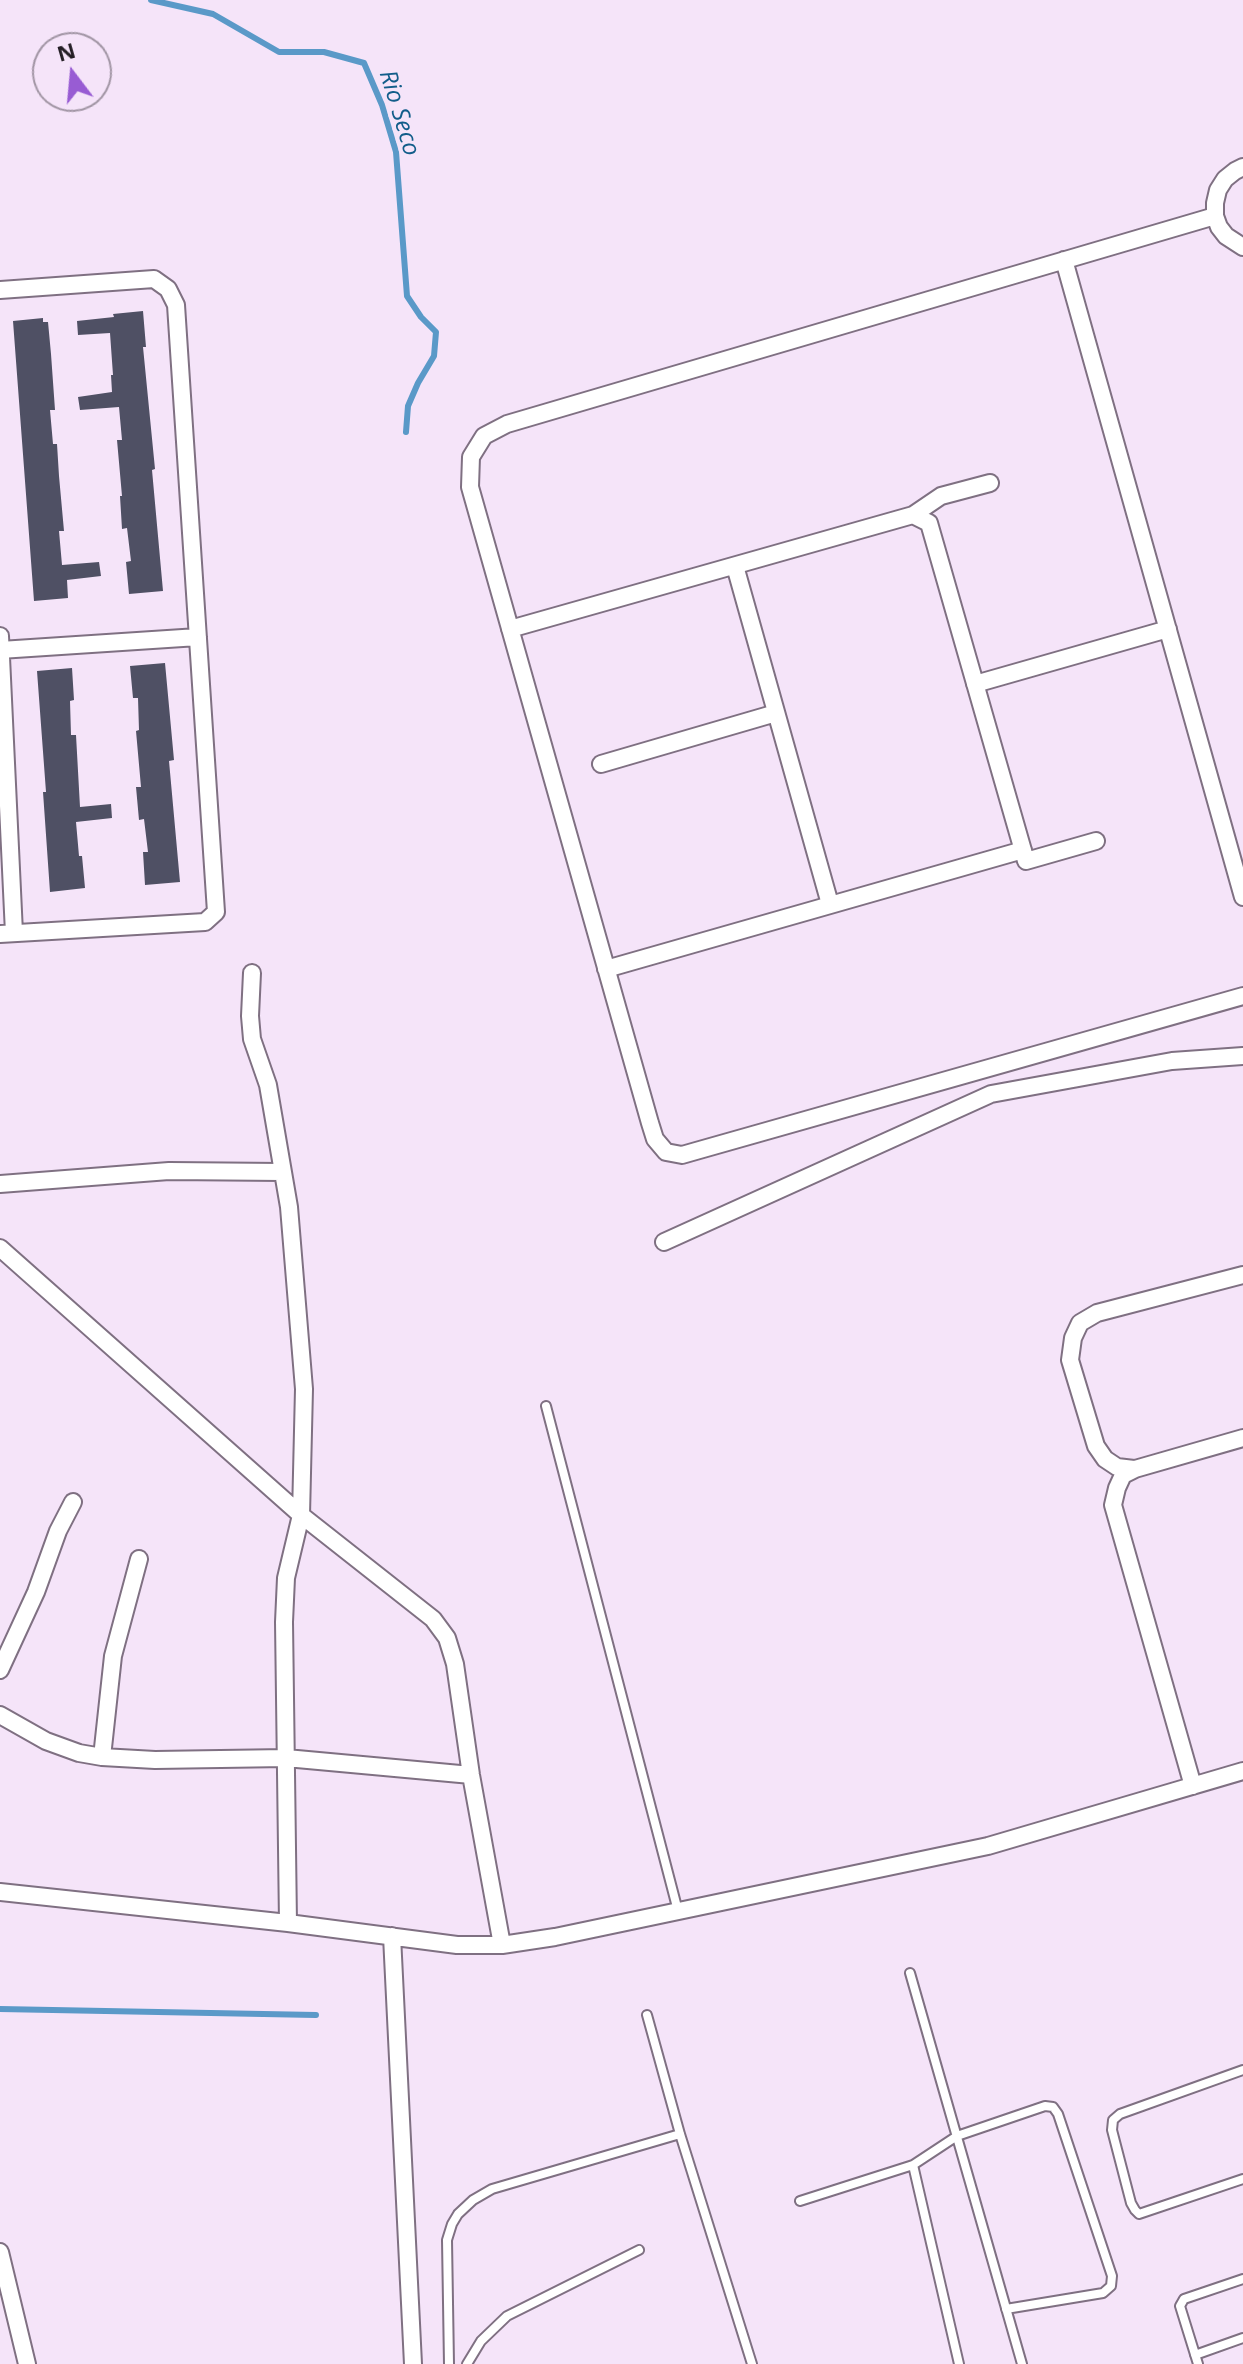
<!DOCTYPE html>
<html>
<head>
<meta charset="utf-8">
<style>
	body { margin:0 }
	#map { position:relative; width:1243px; height:2364px; overflow:hidden; background:#f5e4f9; font-family:"Open Sans",sans-serif }
	canvas { display:block }
	.north { position:absolute; left:32px; top:32px; width:80px; height:80px; box-sizing:border-box; background:#f5e4f9; border:2px solid #a195a4; border-radius:50%; rotate:344deg; font-size:22px; font-weight:700; line-height:32px; text-align:center; color:#241e25 }
	.north::after { content:''; display:block; margin:auto; width:28px; height:36px; background:#985cd3; clip-path:polygon(50% 0,100% 100%,50% 72%,0 100%) }
</style>
</head>
<body>
<div id="map">
<canvas width="1243" height="2364"></canvas>
<div class="north">N</div>
</div>
<script>
const c = document.querySelector('canvas').getContext('2d');
c.lineJoin = 'round';
const shape = rows => new Path2D(rows.map(r => 'M' + r).join(''));
function strokePath(path, color, width, dash) { c.strokeStyle = color; c.lineWidth = width; c.lineCap = dash ? 'butt' : 'round'; c.setLineDash(dash || []); c.stroke(path); }
function paint(path, color) { c.fillStyle = color; c.fill(path, 'evenodd'); }
function drawText(font, color, halo, rows, align = 'center') {
  c.font = font + ' "Open Sans",sans-serif'; c.lineWidth = 8; c.setLineDash([]); c.textBaseline = 'middle'; c.strokeStyle = halo; c.fillStyle = color; for (const [text, x, y, turn = 0] of rows) {
    c.save(); c.translate(x, y); c.rotate((+turn || 0) * Math.PI / 180); c.textAlign = isNaN(turn) ? turn : align; if (halo) c.strokeText(text, 0, 0); c.fillText(text, 0, 0); c.restore();
  }
}
const stream = shape([
	[151,0,213,14,279,52,324,52,364,63,382,105,396,152,407,296,421,317,436,332,434,356,418,383,408,406,406,432],
	[0,2009,316,2015]
]);
const building = shape([
	[143,311,146,347,143,347,155,469,152,470,163,591,129,594,126,562,131,561,127,528,122,529,120,496,122,496,117,440,122,440,119,407,80,410,78,397,112,392,111,375,113,375,110,333,78,335,77,321,114,317,113,314],
	[43,318,43,322,48,322,51,354,55,410,50,410,53,444,57,444,59,476,64,531,59,531,62,565,99,562,101,576,67,580,68,598,34,601,13,321],
	[165,663,174,760,169,761,180,882,145,885,143,852,148,852,144,819,139,820,136,787,141,787,136,731,139,730,138,698,133,698,130,666],
	[72,668,74,700,70,701,71,735,76,735,80,807,111,804,112,818,76,822,79,856,82,856,85,888,50,892,43,792,46,792,37,671]
]);
const service = shape([
	[546,1406,678,1911],
	[910,1973,1022,2364],
	[647,2015,680,2134,752,2364],
	[1243,2070,1120,2114,1113,2120,1112,2130,1131,2203,1135,2210,1139,2214,1243,2179],
	[913,2165,959,2364],
	[800,2201,913,2165,957,2136,1045,2106,1053,2107,1058,2114,1112,2276,1111,2286,1103,2293,1006,2309],
	[1195,2355,1243,2338],
	[449,2364,447,2240,452,2224,458,2214,473,2200,492,2189,680,2134],
	[467,2364,481,2341,507,2316,639,2250],
	[1198,2364,1180,2306,1184,2299,1243,2279]
]);
const minor = shape([
	[1243,167,1235,171,1225,179,1218,190,1215,203,1215,216,1219,227,1226,236,1243,247],
	[1215,216,507,424,484,436,471,457,470,487,650,1123,655,1139,666,1152,682,1155,696,1151,1243,996],
	[1064,260,1243,897],
	[0,290,154,279,168,289,176,305,216,912,205,922,0,934],
	[913,515,929,523,1026,861,1096,841],
	[735,566,830,904],
	[510,629,913,515,941,496,990,483],
	[0,636,14,933],
	[0,650,198,637],
	[975,684,1168,629],
	[601,764,776,713],
	[606,969,1023,850],
	[252,973,250,1016,252,1039,268,1085,289,1207,304,1389,301,1515,286,1578,284,1622,288,1923],
	[0,1184,169,1171,282,1172],
	[664,1242,991,1094,1172,1061,1243,1056],
	[0,1248,301,1515,433,1619,447,1638,455,1664,471,1775,502,1945],
	[1134,1469,1117,1467,1105,1459,1096,1446,1070,1360,1073,1338,1080,1323,1097,1313,1243,1275],
	[0,1670,36,1592,58,1531,73,1502],
	[0,1715,46,1741,79,1753,102,1757,155,1760,286,1758,471,1775],
	[102,1757,113,1656,139,1559],
	[1193,1786,1113,1505,1117,1488,1123,1475,1135,1469,1243,1438],
	[0,1892,288,1923,457,1945,502,1945,555,1937,988,1846,1243,1771],
	[392,1936,413,2364],
	[0,2252,27,2364]
]);
const waterNames = [
	["Rio Seco",399,113,73]
];
strokePath(stream, '#5a99c8', 6);
paint(building, '#4f5064');
strokePath(service, '#7f7082', 12);
strokePath(minor, '#7f7082', 20);
strokePath(service, '#fff', 8);
strokePath(minor, '#fff', 16);
drawText('italic 24px', '#125d8a', '#f5e4f9', waterNames);
</script>
</body>
</html>
